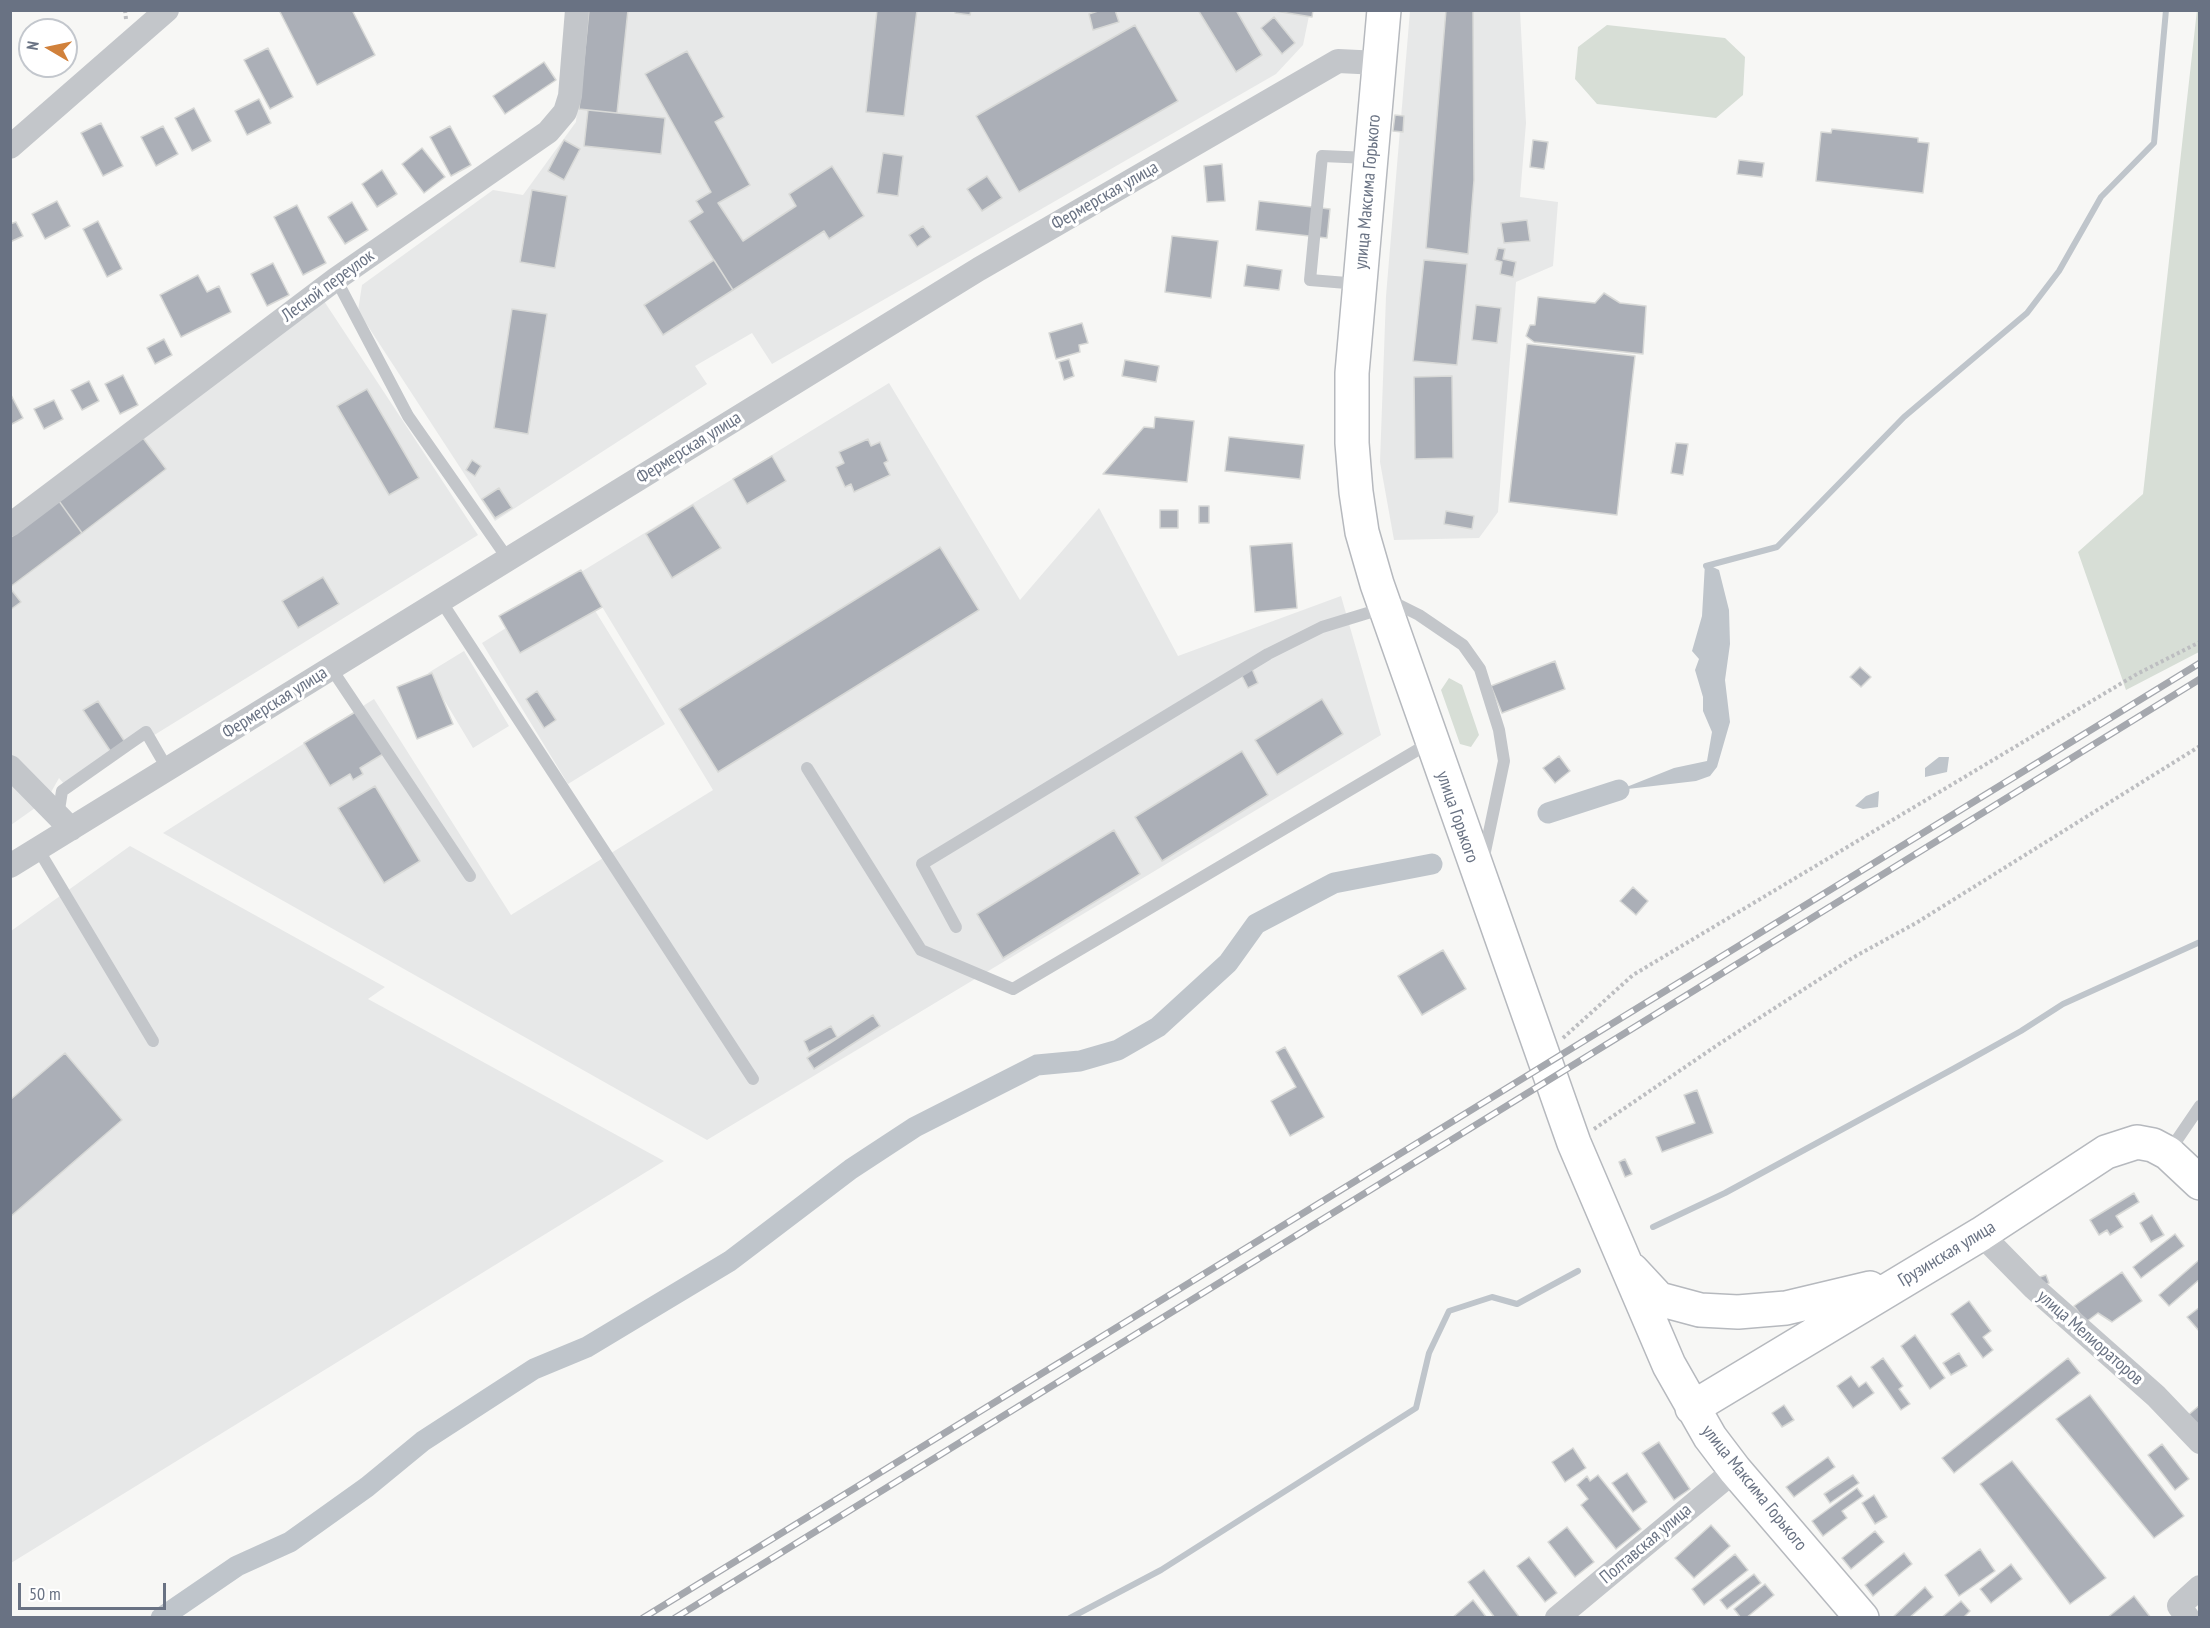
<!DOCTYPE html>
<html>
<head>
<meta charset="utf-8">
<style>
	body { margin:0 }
	#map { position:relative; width:2210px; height:1628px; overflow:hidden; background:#f7f7f5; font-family:"PT Sans Narrow",sans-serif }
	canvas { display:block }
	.frame { position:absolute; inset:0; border:12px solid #697283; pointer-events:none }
	.north { position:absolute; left:18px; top:18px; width:60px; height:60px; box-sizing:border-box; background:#fff; border:2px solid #c3c7cd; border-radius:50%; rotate:279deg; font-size:16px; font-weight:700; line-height:24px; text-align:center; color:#697283 }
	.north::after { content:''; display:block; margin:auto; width:21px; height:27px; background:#d1813b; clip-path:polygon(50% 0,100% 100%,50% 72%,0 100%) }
	.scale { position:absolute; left:18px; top:1583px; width:148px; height:27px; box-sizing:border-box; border:3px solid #697283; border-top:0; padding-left:8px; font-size:18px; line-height:21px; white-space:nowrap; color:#697283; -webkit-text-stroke:4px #fff; paint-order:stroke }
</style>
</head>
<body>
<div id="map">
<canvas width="2210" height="1628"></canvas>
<div class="frame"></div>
<div class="north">N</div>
<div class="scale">50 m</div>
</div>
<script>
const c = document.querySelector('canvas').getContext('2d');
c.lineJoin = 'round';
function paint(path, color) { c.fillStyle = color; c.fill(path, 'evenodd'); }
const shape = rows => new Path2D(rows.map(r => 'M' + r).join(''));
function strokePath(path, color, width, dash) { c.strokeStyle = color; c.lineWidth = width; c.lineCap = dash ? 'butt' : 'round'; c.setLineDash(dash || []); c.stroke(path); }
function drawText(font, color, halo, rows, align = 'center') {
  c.font = font + ' "PT Sans Narrow",sans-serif'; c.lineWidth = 6; c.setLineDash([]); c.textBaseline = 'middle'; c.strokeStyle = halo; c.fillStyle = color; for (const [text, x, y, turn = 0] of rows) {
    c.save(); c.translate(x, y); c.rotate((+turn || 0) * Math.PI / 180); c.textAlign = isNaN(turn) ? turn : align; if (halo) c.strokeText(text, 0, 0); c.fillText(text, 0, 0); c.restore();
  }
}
const built = shape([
	[585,11,1310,11,1303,45,1276,74,772,364,752,333,695,366,707,384,495,521,358,311,362,285,493,190,523,195,576,122],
	[1410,11,1520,11,1526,123,1520,197,1558,202,1553,266,1516,282,1498,512,1479,538,1394,540,1380,462,1386,296],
	[324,301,478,535,130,750,70,791,59,778,45,803,11,762,11,540],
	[889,383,1020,600,1099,508,1178,656,1341,596,1381,735,707,1140,163,833,374,699,511,915,713,790,581,572],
	[578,583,665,724,568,784,482,643],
	[464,651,509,726,473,748,428,673],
	[10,779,35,808,11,825,10,825],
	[130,846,385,987,368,999,664,1161,11,1563,11,931]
]);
const green = shape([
	[2197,10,2200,11,2199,652,2126,690,2078,552,2143,494],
	[1607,25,1725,38,1745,57,1743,95,1716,118,1597,104,1575,79,1578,47],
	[1449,678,1462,685,1479,735,1471,747,1460,744,1441,690]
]);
const water = shape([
	[1705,563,1719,570,1729,610,1730,644,1725,680,1730,722,1717,767,1710,776,1696,781,1619,790,1674,768,1707,761,1712,732,1703,711,1703,697,1695,670,1699,659,1692,651,1702,616],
	[1939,757,1949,757,1947,772,1925,777,1925,768],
	[1879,791,1878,807,1863,809,1855,806,1866,796]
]);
const stream = shape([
	[1706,566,1777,547,1904,417,2027,313,2059,271,2101,197,2154,143,2166,10],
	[1653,1227,1725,1193,1953,1069,2021,1031,2063,1004,2200,942],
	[1070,1618,1161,1570,1416,1408,1429,1353,1449,1311,1492,1297,1517,1304,1578,1271]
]);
const canal = shape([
	[1548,813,1619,790],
	[161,1618,237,1566,290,1542,367,1487,423,1441,534,1369,587,1347,730,1261,851,1169,915,1127,1037,1065,1080,1061,1118,1050,1158,1027,1228,963,1256,924,1334,883,1432,864]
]);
const building = shape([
	[279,10,352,10,375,55,317,85,279,10],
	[589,10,628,10,617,113,579,109,589,10],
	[877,10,917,10,904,116,866,112,877,10],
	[955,10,971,10,970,15,955,13,955,10],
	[1101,10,1115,10,1119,22,1093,30,1089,14,1101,10],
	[1198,10,1236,10,1262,55,1236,72,1198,10],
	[1269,10,1313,10,1312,17,1269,10],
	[1446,10,1473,11,1474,180,1468,254,1426,248,1446,10],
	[1274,17,1295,43,1282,54,1261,28,1274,17],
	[1135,25,1178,101,1019,192,976,116,1135,25],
	[268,48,293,97,270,109,244,60,268,48],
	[687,51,724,117,715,122,750,185,718,203,743,241,796,206,789,194,832,166,864,216,829,239,824,231,733,290,689,221,703,212,696,201,711,192,645,74,687,51],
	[544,62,556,80,505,114,493,96,544,62],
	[259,99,271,123,247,135,235,111,259,99],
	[194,108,211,141,192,151,175,118,194,108],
	[588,110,665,118,661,154,584,146,588,110],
	[1395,115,1404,116,1403,132,1393,131,1395,115],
	[101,123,123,166,103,176,81,133,101,123],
	[163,126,178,154,156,166,141,137,163,126],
	[450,126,471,165,451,176,430,137,450,126],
	[1832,129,1918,138,1918,142,1929,143,1923,193,1816,181,1821,132,1831,133,1832,129],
	[564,140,580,149,564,180,548,171,564,140],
	[1533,140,1548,142,1544,169,1530,167,1533,140],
	[422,148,445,177,424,193,402,164,422,148],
	[883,153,903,156,898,196,877,193,883,153],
	[1739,160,1764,163,1762,177,1737,174,1739,160],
	[1222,164,1225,201,1207,202,1204,166,1222,164],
	[382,170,397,194,377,207,362,184,382,170],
	[987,176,1002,198,982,211,967,189,987,176],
	[532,190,567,196,555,268,520,262,532,190],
	[57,201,70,226,45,239,32,214,57,201],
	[1259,201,1330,209,1327,238,1256,230,1259,201],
	[352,202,368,230,345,244,328,217,352,202],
	[297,205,326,263,303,275,274,217,297,205],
	[1527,220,1530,241,1504,243,1501,223,1527,220],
	[98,221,122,269,107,277,83,229,98,221],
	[16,222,23,236,10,242,10,224,16,222],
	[923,226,931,237,917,247,909,235,923,226],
	[1172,236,1218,241,1211,298,1165,292,1172,236],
	[1498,248,1505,249,1503,259,1516,262,1513,277,1500,274,1502,262,1495,260,1498,248],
	[714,260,733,290,663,335,644,305,714,260],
	[1424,260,1467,264,1457,365,1413,361,1424,260],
	[273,263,289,295,267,306,251,274,273,263],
	[1247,265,1282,270,1279,290,1244,286,1247,265],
	[198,275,207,292,219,286,231,312,181,337,160,295,198,275],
	[1604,293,1620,303,1646,306,1643,354,1534,342,1526,336,1530,325,1535,325,1538,297,1595,303,1604,293],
	[1476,305,1501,308,1497,343,1472,340,1476,305],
	[512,309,547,314,528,434,494,428,512,309],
	[1082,323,1088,343,1079,345,1080,352,1056,359,1049,333,1082,323],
	[164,339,172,355,155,364,147,348,164,339],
	[1527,344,1635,356,1617,515,1509,502,1527,344],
	[1069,359,1074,376,1064,380,1059,362,1069,359],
	[1125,360,1159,366,1156,382,1122,376,1125,360],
	[123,375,138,405,120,414,105,384,123,375],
	[1452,376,1453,458,1415,459,1414,377,1452,376],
	[89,381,99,401,82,410,71,390,89,381],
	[367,389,419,478,389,495,337,406,367,389],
	[10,393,23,418,10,425,10,393],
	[54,400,63,419,44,429,34,409,54,400],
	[1155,417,1194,421,1187,482,1103,474,1144,427,1154,428,1155,417],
	[1229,437,1304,445,1300,479,1225,471,1229,437],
	[143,438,166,469,82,533,59,501,143,438],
	[868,439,871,446,880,442,888,461,884,463,890,475,854,492,851,484,845,487,836,467,844,463,839,452,868,439],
	[1676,443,1688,444,1683,475,1671,473,1676,443],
	[772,456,786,481,747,504,733,479,772,456],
	[472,460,481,466,475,476,466,470,472,460],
	[499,488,512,508,495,518,482,499,499,488],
	[59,501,82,533,10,587,10,538,59,501],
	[693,505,721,548,672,578,646,534,693,505],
	[1199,506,1209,506,1209,523,1199,523,1199,506],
	[1160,510,1178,510,1178,528,1160,528,1160,510],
	[1446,511,1474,516,1472,529,1444,524,1446,511],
	[1292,543,1297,608,1255,612,1250,546,1292,543],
	[940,547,979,610,718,772,679,709,940,547],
	[581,570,602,607,520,653,499,616,581,570],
	[323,577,339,604,298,628,282,601,323,577],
	[10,588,21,602,10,610,10,588],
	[1555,661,1565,689,1502,713,1491,686,1555,661],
	[1860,667,1871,677,1861,687,1850,677,1860,667],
	[1252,669,1258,683,1248,688,1241,674,1252,669],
	[432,673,453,724,417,739,397,687,432,673],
	[537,691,556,720,544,728,526,699,537,691],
	[1322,699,1343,734,1277,775,1255,740,1322,699],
	[98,701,125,742,111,752,83,710,98,701],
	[357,711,383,754,360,768,363,774,353,780,350,774,330,786,304,743,357,711],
	[1242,751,1268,795,1162,861,1135,817,1242,751],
	[1559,756,1570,771,1555,783,1543,768,1559,756],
	[375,786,420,861,384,883,338,808,375,786],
	[1114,830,1140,874,1003,958,977,914,1114,830],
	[1633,887,1648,901,1636,915,1620,901,1633,887],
	[1443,950,1466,989,1422,1015,1398,976,1443,950],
	[873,1015,880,1026,814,1069,807,1058,873,1015],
	[831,1026,837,1037,809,1052,804,1041,831,1026],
	[1285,1047,1324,1117,1290,1136,1271,1101,1296,1087,1276,1052,1285,1047],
	[65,1053,122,1120,10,1217,10,1100,65,1053],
	[1697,1090,1713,1133,1662,1152,1656,1137,1695,1123,1684,1095,1697,1090],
	[1625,1159,1632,1174,1625,1177,1619,1162,1625,1159],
	[2134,1193,2139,1202,2116,1216,2123,1227,2110,1235,2107,1230,2099,1235,2090,1220,2134,1193],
	[2152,1215,2164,1235,2151,1242,2140,1223,2152,1215],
	[2175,1234,2184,1246,2141,1278,2133,1267,2175,1234],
	[2199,1260,2200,1279,2169,1306,2159,1295,2199,1260],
	[2122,1272,2142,1301,2112,1322,2098,1313,2086,1322,2074,1306,2122,1272],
	[2046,1275,2049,1283,2040,1286,2037,1278,2046,1275],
	[1969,1301,1991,1331,1983,1337,1993,1350,1983,1358,1951,1314,1969,1301],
	[2200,1307,2200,1332,2187,1317,2200,1307],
	[1915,1335,1945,1378,1930,1389,1901,1346,1915,1335],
	[1959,1353,1967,1366,1951,1375,1943,1363,1959,1353],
	[1883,1358,1903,1386,1899,1389,1910,1404,1901,1410,1871,1367,1883,1358],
	[2068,1358,2080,1373,1954,1473,1942,1458,2068,1358],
	[1851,1376,1859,1387,1866,1382,1874,1393,1853,1408,1837,1386,1851,1376],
	[2090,1395,2184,1516,2154,1538,2056,1419,2090,1395],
	[1784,1405,1794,1420,1782,1427,1772,1413,1784,1405],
	[2200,1405,2200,1429,2187,1416,2200,1405],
	[1659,1442,1690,1489,1674,1500,1642,1453,1659,1442],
	[2162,1444,2189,1479,2175,1490,2148,1455,2162,1444],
	[1573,1448,1586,1468,1565,1482,1552,1462,1573,1448],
	[1828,1457,1835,1467,1794,1497,1786,1487,1828,1457],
	[2012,1461,2106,1578,2070,1604,1980,1484,2012,1461],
	[1627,1473,1647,1502,1633,1512,1612,1483,1627,1473],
	[1598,1475,1641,1529,1616,1549,1581,1505,1588,1499,1577,1485,1587,1476,1590,1481,1598,1475],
	[1853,1475,1859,1483,1830,1503,1824,1494,1853,1475],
	[1857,1488,1863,1496,1842,1511,1847,1518,1823,1536,1812,1521,1857,1488],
	[1874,1495,1887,1517,1875,1524,1862,1503,1874,1495],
	[1711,1525,1730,1546,1694,1578,1675,1558,1711,1525],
	[1567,1527,1594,1562,1575,1577,1548,1542,1567,1527],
	[1875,1531,1884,1542,1851,1569,1842,1558,1875,1531],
	[1980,1549,1995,1571,1959,1596,1945,1575,1980,1549],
	[1904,1553,1912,1564,1873,1596,1865,1585,1904,1553],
	[1735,1554,1748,1570,1704,1605,1692,1589,1735,1554],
	[1529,1557,1557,1593,1545,1602,1517,1566,1529,1557],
	[2011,1564,2022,1579,1991,1603,1980,1589,2011,1564],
	[1484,1570,1520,1618,1495,1618,1468,1582,1484,1570],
	[1754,1574,1761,1583,1727,1609,1720,1600,1754,1574],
	[1765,1584,1774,1595,1746,1618,1741,1618,1734,1609,1765,1584],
	[1925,1587,1933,1597,1909,1618,1892,1618,1925,1587],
	[2134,1596,2151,1618,2107,1618,2134,1596],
	[1473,1600,1487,1618,1452,1618,1473,1600],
	[1961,1601,1970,1611,1963,1618,1941,1618,1961,1601]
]);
const path = shape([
	[125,10,126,19],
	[1563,1038,1633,975,2137,674,2200,642],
	[1594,1129,1719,1044,1854,957,1916,923,2200,746]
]);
const service = shape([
	[336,279,408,416,508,559],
	[1359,284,1310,280,1322,156,1369,158],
	[1387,599,1419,615,1463,645,1480,669,1499,730,1504,761,1483,861],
	[441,601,753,1079],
	[331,668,470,876],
	[807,768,921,950,1013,989,1431,742],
	[58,816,62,791,146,732,168,770],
	[38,849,153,1041],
	[956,927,922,864,1268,654,1322,627,1384,608],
	[2168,1153,2200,1106]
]);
const minor = shape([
	[10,147,167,10],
	[10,525,336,279,548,132,565,112,570,96,577,10],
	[10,767,71,829],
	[10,866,979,269,1338,61,1379,63],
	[1981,1234,2034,1288,2156,1396,2200,1442],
	[1557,1618,1735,1470],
	[2188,1618,2179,1606,2200,1587]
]);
const secondary = shape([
	[1384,10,1352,373,1352,443,1356,492,1362,532,1377,584,1574,1143,1669,1365,1710,1437,1735,1470,1862,1618],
	[1632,1270,1659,1299,1700,1310,1738,1312,1786,1308,1870,1288],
	[1692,1408,1981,1234,2106,1152,2137,1142,2153,1145,2168,1153,2200,1183]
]);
const rail = shape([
	[643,1618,2200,663],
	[675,1618,2200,679]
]);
const streetNames = [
	["улица Максима Горького",1368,192,-85],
	["Фермерская улица",1105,196,-30],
	["Лесной переулок",328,286,-36],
	["Фермерская улица",689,448,-32],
	["Фермерская улица",275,703,-32],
	["улица Горького",1457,817,71],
	["Грузинская улица",1947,1254,-31],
	["улица Мелиораторов",2090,1338,41],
	["улица Максима Горького",1754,1488,51],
	["Полтавская улица",1646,1544,-40]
];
paint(built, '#e7e8e8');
paint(green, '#d7ded6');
paint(water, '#bfc5cb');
strokePath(stream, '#bfc5cb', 6);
strokePath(canal, '#bfc5cb', 21);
paint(building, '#abafb7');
strokePath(building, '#d8d9d7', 1.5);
strokePath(secondary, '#b6b9be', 36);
strokePath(path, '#bdbec1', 4, [3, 3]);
strokePath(service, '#c3c6ca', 12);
strokePath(minor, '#c3c6ca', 24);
strokePath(secondary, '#fff', 33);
strokePath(rail, '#a5a8ae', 7);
strokePath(rail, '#fff', 4.5, [14]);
drawText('18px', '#697283', '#fff', streetNames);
</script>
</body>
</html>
